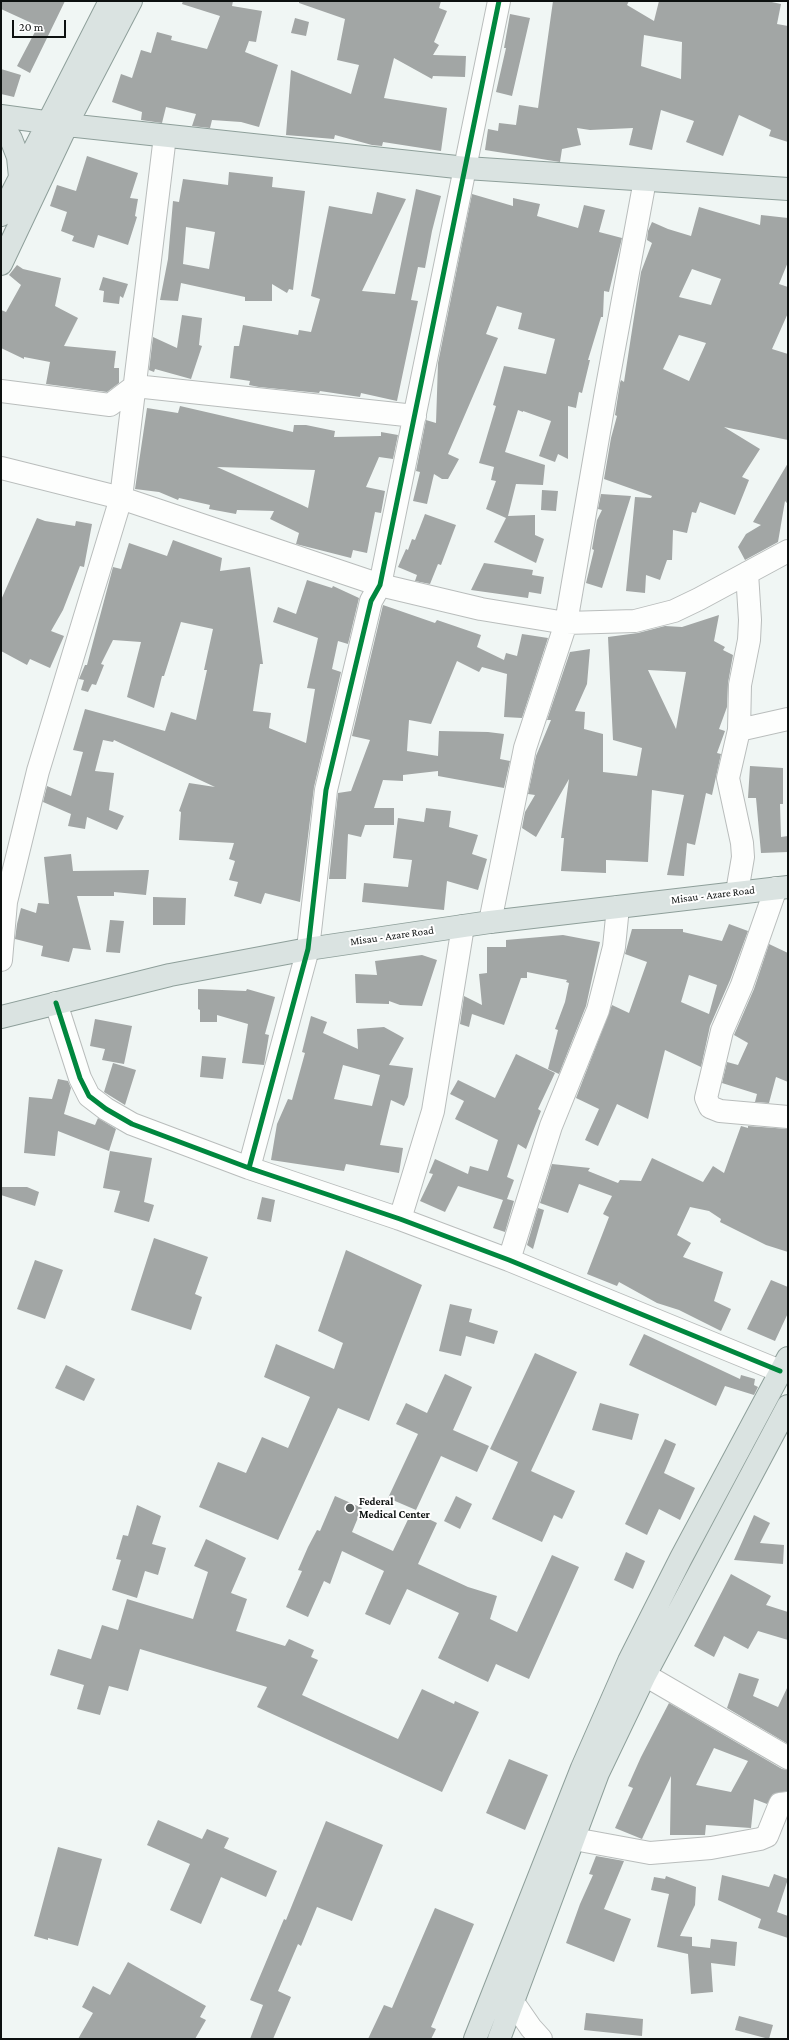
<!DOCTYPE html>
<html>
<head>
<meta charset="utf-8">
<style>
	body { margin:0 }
	#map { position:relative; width:789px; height:2040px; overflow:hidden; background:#f0f6f4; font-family:"Crimson Pro",serif }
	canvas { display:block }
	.frame { position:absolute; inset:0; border:2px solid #0d1110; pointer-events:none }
	.scale { position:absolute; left:12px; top:20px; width:54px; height:18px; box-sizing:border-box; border:2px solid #0d1110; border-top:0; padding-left:5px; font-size:12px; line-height:14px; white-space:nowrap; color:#0d1110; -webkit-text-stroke:3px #fff; paint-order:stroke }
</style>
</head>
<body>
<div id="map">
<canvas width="789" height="2040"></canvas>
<div class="frame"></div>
<div class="scale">20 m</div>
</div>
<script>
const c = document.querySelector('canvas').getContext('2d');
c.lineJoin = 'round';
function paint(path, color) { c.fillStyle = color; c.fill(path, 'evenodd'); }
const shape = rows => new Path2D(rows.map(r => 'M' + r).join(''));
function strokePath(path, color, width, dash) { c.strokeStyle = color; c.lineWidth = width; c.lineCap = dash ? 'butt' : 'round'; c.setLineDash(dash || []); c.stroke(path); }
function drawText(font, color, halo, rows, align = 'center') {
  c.font = font + ' "Crimson Pro",serif'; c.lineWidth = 4; c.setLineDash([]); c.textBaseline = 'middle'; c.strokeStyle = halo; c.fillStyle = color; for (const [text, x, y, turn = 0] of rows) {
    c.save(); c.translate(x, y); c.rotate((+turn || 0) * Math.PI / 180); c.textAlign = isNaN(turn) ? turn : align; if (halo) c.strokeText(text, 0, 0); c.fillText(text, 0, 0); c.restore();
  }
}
const building = shape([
	[1,1,65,1,30,73,17,66,38,26,1,9],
	[183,1,233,1,232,6,262,11,256,42,249,41,245,52,278,65,259,127,241,122,212,120,210,128,192,126,196,114,166,107,162,123,141,120,142,112,112,102,121,74,132,78,141,50,151,53,157,32,172,36,171,40,207,49,220,16,182,4],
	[299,1,441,1,439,8,447,11,434,42,439,45,433,55,466,56,465,77,433,76,432,79,394,58,384,98,447,108,441,151,383,142,382,146,372,145,335,135,334,139,286,135,291,70,351,94,359,65,337,60,345,19,299,3],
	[553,1,629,1,627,5,654,21,659,1,767,1,781,4,777,24,788,26,788,142,769,136,771,130,739,115,723,156,686,142,694,121,661,110,652,150,629,145,633,128,590,130,577,128,581,145,562,149,560,162,485,150,488,129,498,131,499,123,516,125,519,105,538,108],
	[644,35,682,42,681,79,641,66],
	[510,14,530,18,512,96,496,92,506,48,504,48],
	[295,18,309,22,306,36,291,33],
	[1,69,21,75,14,97,1,94],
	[87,156,138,173,130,198,138,199,135,216,137,217,128,245,98,235,94,248,72,241,74,236,61,231,67,212,50,206,57,185,76,191],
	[229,172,273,177,272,187,305,191,293,290,289,289,287,293,272,284,272,301,245,301,245,297,181,283,178,301,160,300,168,259,173,201,179,202,183,179,228,185],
	[186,227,215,232,209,269,183,264],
	[416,189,441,196,432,231,425,268,418,267,411,300,418,301,397,401,361,393,360,397,320,391,319,393,259,387,249,385,250,381,230,378,234,346,239,346,243,325,298,335,299,330,311,332,320,299,311,296,329,206,372,214,377,192,406,199,362,291,395,294],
	[472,194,513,206,513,198,540,204,537,216,578,228,584,205,605,210,599,232,622,238,609,292,604,291,603,317,601,317,588,360,590,360,582,393,579,392,576,408,568,406,568,459,558,454,555,462,539,456,551,421,523,411,523,412,518,410,505,452,545,465,543,485,516,484,508,516,535,515,535,535,544,539,536,563,494,542,506,518,486,509,496,481,491,480,494,467,479,463,496,406,493,405,504,366,546,374,555,339,518,329,522,313,497,306,486,334,498,338,448,454,459,459,448,479,442,479,434,474,427,504,413,501,420,472,416,471,426,420,436,423,438,363],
	[699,207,760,225,761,215,788,218,788,262,779,284,788,287,788,313,772,349,788,354,788,440,724,427,760,449,742,477,749,480,735,515,700,502,696,513,692,512,687,533,673,530,672,560,667,560,660,580,646,575,645,593,626,591,635,497,651,498,652,496,604,479,611,438,617,416,615,415,620,383,621,380,624,382,641,272,652,243,647,240,648,231,652,222,668,229,691,236],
	[692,269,721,279,711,305,679,297],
	[679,335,706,343,689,381,663,369],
	[17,265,23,269,61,278,55,306,78,318,64,346,116,351,114,368,119,368,119,383,107,392,46,384,50,362,24,357,24,359,1,348,1,310,6,312,21,285,9,275],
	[103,277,128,284,123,298,120,296,119,304,103,302,104,291,99,290],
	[182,315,202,318,199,345,202,346,191,379,155,369,154,372,149,370,153,337,177,348],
	[180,406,293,432,294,425,306,425,335,431,334,437,381,436,381,432,398,435,393,459,379,457,366,487,385,491,381,513,375,512,367,553,353,550,351,558,296,544,299,533,270,519,274,511,237,510,236,514,209,509,210,505,179,498,178,500,159,492,135,489,147,408,178,413],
	[217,467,315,470,308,508,302,505],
	[788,463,788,504,785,501,778,542,745,560,738,547,746,534,761,525,753,522],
	[542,490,558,491,556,511,541,510],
	[601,494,631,496,602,588,586,583,594,550,592,549,597,520,602,510,598,509],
	[425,514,456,525,441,565,438,564,430,584,415,581,417,575,398,567,406,549,408,550,412,539,415,540],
	[37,518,45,521,75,526,76,521,92,524,84,567,80,566,63,610,51,631,64,636,50,668,30,659,27,665,1,651,1,600],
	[173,540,222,558,220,571,250,567,263,664,260,664,253,711,271,713,269,728,306,743,315,689,307,688,318,638,273,622,278,607,296,614,307,580,332,588,333,586,359,598,348,644,338,641,332,669,341,672,314,787,300,902,265,893,261,904,234,896,238,882,229,880,235,861,229,859,234,843,179,840,181,812,179,811,189,783,215,787,114,740,113,742,103,740,95,771,114,773,109,810,124,816,117,830,87,817,85,829,68,826,71,814,43,802,47,786,71,796,83,752,73,750,85,709,165,731,171,712,196,720,207,670,204,670,213,629,181,622,164,676,162,676,154,708,127,697,141,642,113,640,101,664,104,665,96,685,92,684,88,692,81,690,84,680,79,679,85,665,87,665,113,567,121,569,129,543,167,556],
	[484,563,533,570,532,575,544,577,541,594,529,592,528,598,471,590],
	[383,605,435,623,437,620,481,635,477,647,504,660,506,653,517,656,522,634,548,638,522,718,504,717,507,674,482,667,479,672,457,661,431,724,409,720,407,751,438,756,439,731,488,732,504,734,500,759,510,761,504,788,438,776,438,771,403,775,403,781,383,780,374,808,394,808,394,825,365,825,361,837,348,834,346,879,329,879,338,793,351,791,370,740,352,736],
	[719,615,714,641,725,647,723,650,733,655,728,683,727,707,719,729,725,731,717,753,721,754,712,795,706,793,695,845,687,843,684,876,667,875,684,795,652,790,648,862,606,860,606,873,561,871,564,838,561,838,569,779,536,837,522,828,525,812,535,795,528,794,536,756,551,720,547,720,570,652,590,649,587,684,575,711,585,712,584,729,603,734,603,772,637,776,642,748,613,740,608,637,638,633,665,626,682,627],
	[648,670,686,672,676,729],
	[750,766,783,768,783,804,780,804,781,837,788,836,788,852,761,853,756,798,748,798],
	[426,808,451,811,449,827,478,835,472,854,487,859,478,890,447,881,444,910,362,902,364,883,408,887,412,860,393,858,398,818,424,822],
	[71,854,73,871,149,870,146,895,114,892,114,896,77,896,91,950,73,948,69,962,41,956,43,946,15,939,17,924,21,908,36,913,38,903,49,904,44,857],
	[153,897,186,898,185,925,153,925],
	[110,920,124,921,120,953,106,952],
	[729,924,748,931,730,980,710,1026,701,1067,665,1050,648,1119,617,1104,598,1146,585,1140,599,1109,576,1098,612,1005,629,1013,647,962,625,954,632,929,683,929,683,932,722,941],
	[689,975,717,985,709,1014,681,1002],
	[563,935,600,942,586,1006,559,1074,548,1069,558,1030,555,1029,565,1002,569,983,566,982,567,980,527,972,527,978,521,978,504,1025,472,1014,469,1027,460,1024,464,996,482,1005,479,974,487,973,487,947,506,947,506,940],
	[769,944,788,953,788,1082,776,1077,769,1103,755,1102,757,1094,722,1083,727,1062,738,1065,748,1043,734,1035,754,989],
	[422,955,437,960,422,1006,400,1005,389,1001,389,1004,356,1003,355,974,377,975,375,961],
	[198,989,246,991,247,989,275,997,265,1034,269,1035,264,1065,242,1063,248,1024,217,1015,217,1022,200,1022,200,1010,198,1009],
	[311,1016,327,1022,323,1033,358,1049,357,1029,384,1027,404,1038,389,1065,413,1068,408,1097,404,1106,391,1100,380,1145,403,1148,399,1173,346,1164,344,1171,271,1160,277,1124,288,1099,292,1100,305,1053,302,1052],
	[343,1065,380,1075,372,1106,334,1099],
	[95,1019,132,1026,124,1064,102,1060,105,1049,90,1046],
	[516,1054,555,1073,538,1109,541,1111,526,1149,518,1144,507,1177,514,1180,507,1199,514,1201,505,1232,493,1228,503,1200,458,1186,445,1212,420,1201,433,1174,429,1173,435,1159,468,1174,470,1166,488,1171,498,1140,455,1119,464,1101,450,1094,458,1080,495,1098],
	[202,1056,226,1058,223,1079,200,1077],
	[113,1063,136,1070,125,1105,104,1092],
	[58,1079,68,1081,71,1088,64,1114,95,1125,98,1118,116,1129,109,1151,58,1131,55,1156,24,1153,29,1097,52,1099],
	[741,1126,748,1128,748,1126,788,1129,788,1252,766,1245,720,1222,721,1219,709,1211,690,1207,677,1235,691,1243,683,1257,723,1272,714,1301,731,1309,721,1331,679,1310,657,1303,619,1282,617,1286,587,1274,609,1217,603,1214,612,1196,579,1184,568,1213,540,1203,552,1164,590,1168,588,1171,618,1183,620,1180,641,1181,652,1158,703,1182,713,1166,724,1173],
	[110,1151,152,1158,144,1202,154,1205,149,1222,114,1212,120,1191,103,1188],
	[1,1187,27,1187,39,1192,35,1206,1,1195],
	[262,1197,275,1200,271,1222,257,1219],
	[538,1208,544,1210,533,1249,527,1245],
	[154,1238,208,1257,195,1294,202,1297,191,1330,131,1310],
	[346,1250,422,1285,369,1421,338,1408,278,1540,199,1507,218,1462,246,1473,262,1437,288,1448,310,1397,264,1377,276,1344,334,1369,343,1343,318,1331],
	[35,1260,63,1270,45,1319,17,1309],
	[771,1280,788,1287,788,1313,775,1341,747,1329],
	[450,1304,472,1309,469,1322,498,1331,494,1344,466,1336,461,1356,439,1351],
	[644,1334,740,1379,741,1375,755,1379,754,1385,758,1387,754,1395,725,1386,716,1406,629,1365],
	[535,1353,577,1372,531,1471,575,1491,562,1519,554,1515,542,1542,492,1519,518,1462,490,1449],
	[66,1365,95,1379,84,1401,55,1388],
	[445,1374,472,1387,453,1430,489,1446,477,1472,441,1456,416,1510,388,1498,418,1434,396,1424,406,1403,427,1413],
	[600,1403,639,1414,632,1440,592,1430],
	[665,1439,676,1444,664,1473,695,1488,680,1520,659,1509,647,1535,625,1524],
	[335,1496,362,1508,352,1532,393,1551,412,1511,437,1523,418,1564,468,1587,497,1596,490,1619,517,1632,552,1555,579,1567,529,1679,496,1664,488,1682,438,1658,459,1613,407,1589,390,1625,365,1614,384,1571,342,1551,330,1584,324,1581,308,1617,286,1607,302,1571,298,1570,308,1547,317,1530,320,1531],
	[456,1496,472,1504,460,1529,444,1521],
	[137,1505,161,1516,152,1544,166,1548,158,1575,145,1571,137,1598,112,1590,121,1560,116,1559,123,1535,128,1536],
	[754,1515,770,1523,760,1543,784,1545,783,1564,734,1560],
	[206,1539,246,1558,231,1593,247,1599,236,1631,285,1646,289,1639,314,1650,311,1657,318,1660,302,1695,398,1739,422,1689,454,1704,455,1701,479,1712,442,1792,257,1707,267,1687,140,1649,128,1691,109,1686,100,1715,77,1709,84,1685,50,1675,58,1649,91,1659,102,1625,118,1630,127,1599,193,1619,208,1572,194,1566],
	[626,1552,645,1561,633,1589,614,1580],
	[731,1574,771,1596,766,1605,788,1612,788,1640,758,1631,748,1649,724,1636,714,1657,694,1646],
	[739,1673,759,1679,753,1696,778,1707,788,1686,788,1744,727,1708],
	[669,1703,782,1769,788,1770,788,1791,773,1794,767,1804,754,1799,751,1828,706,1825,705,1835,670,1835,671,1776,642,1839,615,1828,633,1788,628,1786,641,1757],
	[714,1748,748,1761,731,1792,696,1785],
	[509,1759,548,1775,525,1830,486,1813],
	[158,1820,202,1839,207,1829,229,1838,224,1848,277,1871,266,1897,221,1877,201,1924,170,1910,190,1864,147,1845],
	[326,1821,383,1845,352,1921,317,1907,301,1946,298,1944,278,1991,291,1997,273,2039,250,2039,263,2005,250,2000,284,1919,286,1920],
	[58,1847,102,1859,78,1946,48,1938,48,1940,34,1936],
	[596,1856,624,1861,604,1909,631,1919,614,1962,566,1943,580,1904,593,1875,589,1874],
	[774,1874,788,1879,777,1912,788,1916,788,1938,758,1928,761,1919,718,1900,722,1875,769,1887],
	[666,1876,696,1887,695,1905,680,1936,692,1937,692,1946,710,1948,711,1939,737,1942,735,1966,711,1963,713,1992,691,1994,688,1954,657,1947,669,1894,651,1890,654,1877,665,1879],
	[435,1908,474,1924,431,2027,436,2029,431,2039,368,2039,384,2005,392,2008],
	[128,1962,206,2006,200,2017,206,2020,195,2039,78,2039,93,2013,82,2007,93,1986,110,1995],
	[586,2013,643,2019,642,2036,584,2030],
	[739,2016,773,2025,769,2039,735,2030]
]);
const minor = shape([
	[1,391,110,405,135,386,415,416],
	[1,468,121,498,380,585,481,609,566,623,635,621,674,611,699,599,788,551],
	[739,730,788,719],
	[776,888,742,985,722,1031,706,1098,710,1107,720,1111,788,1117],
	[737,892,743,857,742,843,728,778,739,730,740,685,749,640,750,620,747,573],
	[490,922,525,748,566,623,605,397,645,180],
	[1,960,6,902,38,771,121,498,165,136],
	[56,1003,80,1078,89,1096,106,1109,132,1124,249,1168,400,1219,509,1260,780,1371],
	[249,1168,308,949,326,790,371,601,380,585,499,1],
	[400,1219,433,1111,463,926],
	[509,1260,551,1126,598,1010,614,947,618,907],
	[645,1675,788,1758],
	[574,1839,650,1853,711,1848,760,1839,767,1836,780,1804,788,1803],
	[513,2002,531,2028,541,2039]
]);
const major = shape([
	[1,116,67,125,466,168,788,189],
	[1,122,11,139,18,157,20,177],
	[1,215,110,1],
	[1,264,71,116,131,1],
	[1,1017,170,975,308,949,490,922,788,887],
	[475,2039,582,1768,629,1661,681,1558,788,1358],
	[499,2039,598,1773,645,1675,788,1406]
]);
const cycleway = shape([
	[56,1003,80,1078,89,1096,106,1109,132,1124,249,1168,400,1219,509,1260,780,1371],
	[249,1168,308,949,326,790,371,601,380,585,499,1]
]);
const markers = [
	[350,1508,5,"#5c6160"]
];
const streetNames = [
	["Misau - Azare Road",713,895,-7],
	["Misau - Azare Road",392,936,-8]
];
const poiNames = [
	["Federal",359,1502],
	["Medical Center",359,1515]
];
paint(building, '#a2a6a5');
strokePath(minor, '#b9bdbc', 24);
strokePath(major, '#8e9f9a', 24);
strokePath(minor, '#fdfefd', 22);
strokePath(major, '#dae3e1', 22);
strokePath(cycleway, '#00873e', 5);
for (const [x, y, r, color] of markers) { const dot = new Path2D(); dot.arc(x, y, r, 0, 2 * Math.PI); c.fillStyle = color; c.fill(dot); strokePath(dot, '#fff', 1.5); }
drawText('11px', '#0d1110', '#fff', streetNames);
drawText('bold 11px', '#0d1110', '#fff', poiNames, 'left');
</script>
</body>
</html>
